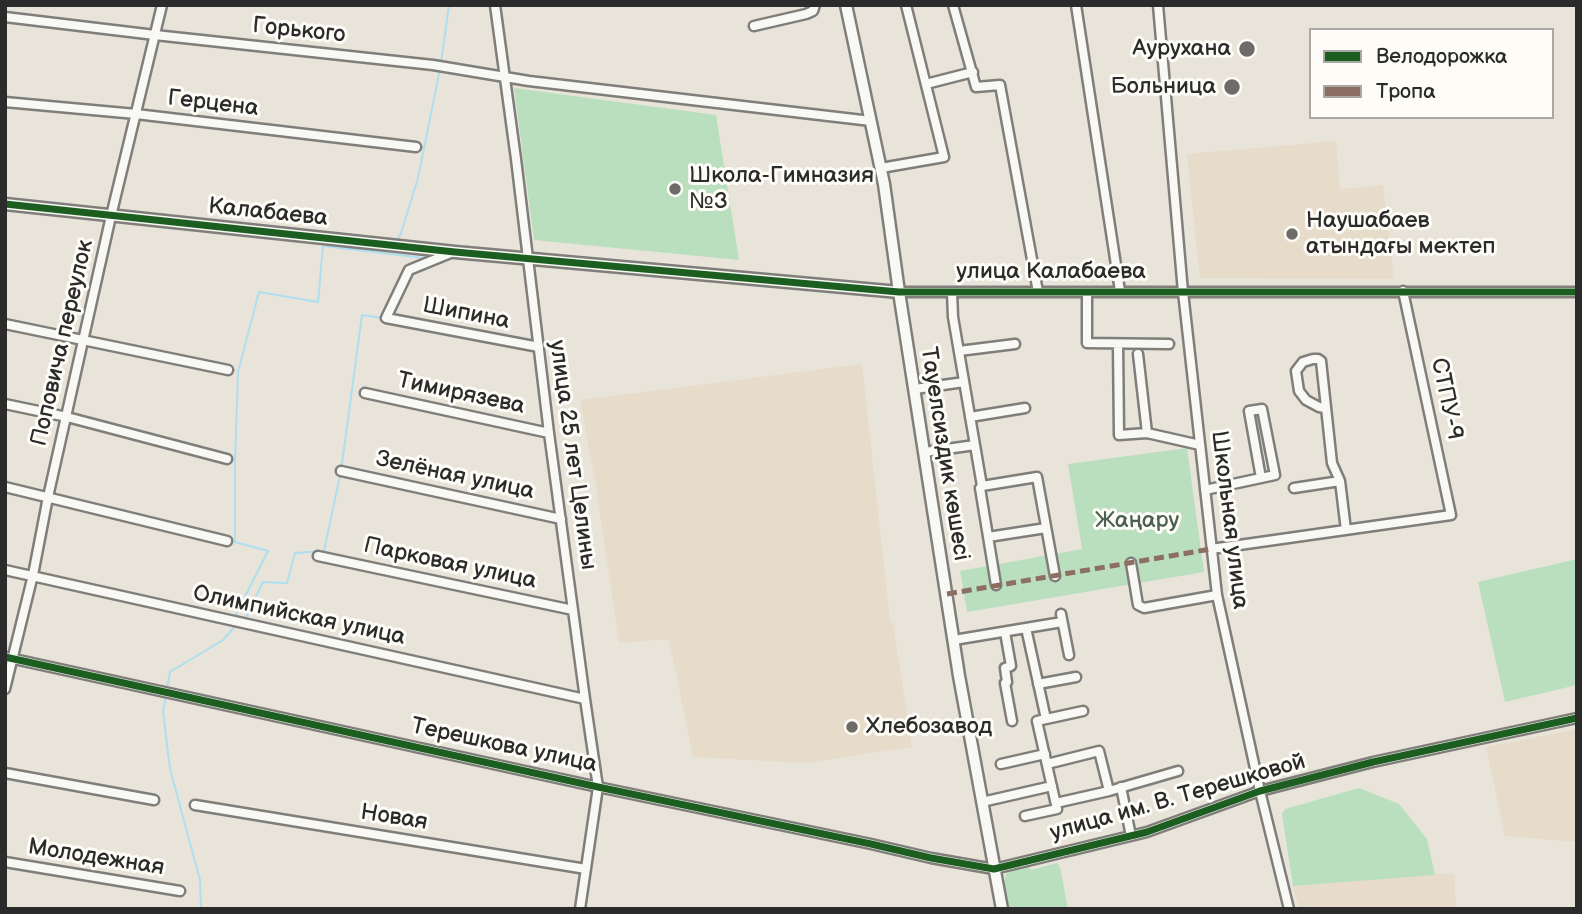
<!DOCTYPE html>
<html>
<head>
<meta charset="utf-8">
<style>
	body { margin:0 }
	#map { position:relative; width:1582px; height:914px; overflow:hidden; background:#e8e4da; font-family:"Balsamiq Sans",sans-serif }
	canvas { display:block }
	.frame { position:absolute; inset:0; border:7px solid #2b2b2b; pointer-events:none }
	.legend { position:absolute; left:1309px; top:28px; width:245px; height:91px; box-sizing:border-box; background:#fdfcf7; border:2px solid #a9a8a5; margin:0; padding:9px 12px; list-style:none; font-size:21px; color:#2b2b2b }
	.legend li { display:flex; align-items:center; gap:14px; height:35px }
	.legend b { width:35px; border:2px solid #a9a8a5 }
</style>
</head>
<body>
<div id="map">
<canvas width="1582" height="914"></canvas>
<div class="frame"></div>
<ul class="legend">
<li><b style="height:9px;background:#1b5e20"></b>Велодорожка</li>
<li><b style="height:9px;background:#8d6e63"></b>Тропа</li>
</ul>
</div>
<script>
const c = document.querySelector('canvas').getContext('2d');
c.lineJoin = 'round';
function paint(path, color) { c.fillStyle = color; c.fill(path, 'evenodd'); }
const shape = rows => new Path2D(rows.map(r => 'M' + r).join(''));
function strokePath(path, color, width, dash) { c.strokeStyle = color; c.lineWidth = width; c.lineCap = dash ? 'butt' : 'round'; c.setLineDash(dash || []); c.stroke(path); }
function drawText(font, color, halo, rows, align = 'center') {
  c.font = font + ' "Balsamiq Sans",sans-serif'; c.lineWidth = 6; c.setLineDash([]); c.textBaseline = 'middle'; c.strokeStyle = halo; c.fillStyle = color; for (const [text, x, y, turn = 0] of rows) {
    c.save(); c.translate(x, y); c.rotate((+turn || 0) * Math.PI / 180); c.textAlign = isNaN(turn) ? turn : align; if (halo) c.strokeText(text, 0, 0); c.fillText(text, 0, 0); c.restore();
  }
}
const built = shape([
	[1336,141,1340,189,1383,185,1394,279,1200,278,1187,154],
	[862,364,890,622,893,623,912,747,805,763,693,757,669,639,619,643,596,486,580,400],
	[1577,729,1577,842,1505,836,1486,747],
	[1454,873,1456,909,1299,909,1293,886]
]);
const green = shape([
	[514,88,716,115,739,260,534,240],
	[1187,448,1204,572,967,612,960,571,1082,549,1068,464],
	[1577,559,1577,685,1505,702,1478,582],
	[1359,788,1399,804,1427,839,1435,875,1293,886,1282,814,1285,809],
	[1057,863,1060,867,1068,909,1009,909,1004,883,1006,874,1010,871,1028,866,1031,870]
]);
const stream = shape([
	[441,63,449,5],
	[396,243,401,233,418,178,440,69],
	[323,246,424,258,403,270,383,318,362,315,341,471,324,551,295,553,287,583,263,582,244,621,233,620,268,551,235,542,235,462,238,372,259,292,318,302,323,246],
	[167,688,170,672,223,640,237,624],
	[166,697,163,711,170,769,200,880,201,909]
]);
const minor = shape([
	[495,5,516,159,549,433,585,699,598,787,580,909],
	[953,5,976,87,1000,85,1038,292],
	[1076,5,1120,291],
	[1158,5,1183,292,1217,595,1260,791,1289,909],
	[5,17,155,35,433,65,529,81,871,121],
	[754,26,806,14,813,11,815,5],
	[926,84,973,72],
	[5,102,136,114,416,147],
	[881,168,944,157,906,5],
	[453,252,409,270,386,318,539,347],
	[899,292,1577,292],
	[952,292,953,317,982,486,980,488,996,585],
	[1087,292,1087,343,1169,344],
	[5,324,228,370],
	[1118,344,1119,435,1147,433,1200,445],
	[959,351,1015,344],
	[1138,354,1147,433],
	[915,389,964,382],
	[365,393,549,433],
	[5,404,67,417,227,459],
	[1325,408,1319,407,1306,400,1299,391,1296,371,1303,362,1313,359,1318,359,1321,361,1332,463,1340,481,1346,530],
	[970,417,1025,408],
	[925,452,975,445],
	[341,471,561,519],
	[982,486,1037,477,1055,576],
	[5,487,227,541],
	[1294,488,1340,481],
	[1205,490,1275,475,1262,409,1249,411,1261,478],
	[988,537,1046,528],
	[1211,549,1451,515,1403,291],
	[318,556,573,610],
	[1131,563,1138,605,1144,608,1217,595],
	[5,570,585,699],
	[1061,614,1069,655],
	[1026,628,1046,719],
	[1005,632,1011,666,1005,668,1007,682,1005,683,1012,721],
	[954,640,1062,622],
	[5,657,598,787,871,844,931,858,994,869,1147,832,1260,791,1373,762,1577,718],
	[1038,684,1076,677],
	[5,689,33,575,48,497,111,216,162,5],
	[1001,764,1045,754],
	[1047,764,1099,751,1109,791],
	[5,773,154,800],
	[1121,787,1131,836],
	[982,802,1052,786],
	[1056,803,1109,791,1178,771],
	[195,805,586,869],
	[1025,816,1057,809,1037,721,1083,711],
	[5,862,180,891]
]);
const tertiary = shape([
	[846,5,884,184,899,292,959,676,1002,909],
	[5,204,455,252,899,292]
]);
const quiet = shape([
	[947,594,1211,549]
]);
const cycleway = shape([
	[5,204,455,252,899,292,1577,292],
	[5,657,598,787,871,844,931,858,994,869,1147,832,1260,791,1373,762,1577,718]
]);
const markers = [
	[1247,49,9,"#6d6c68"],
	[1232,87,9,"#6d6c68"],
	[675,189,7,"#6d6c68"],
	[1292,234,7,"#6d6c68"],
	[852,727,7,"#6d6c68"]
];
const streetNames = [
	["Горького",299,31,6],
	["Герцена",213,104,7],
	["Калабаева",268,213,6],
	["улица Калабаева",1051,272],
	["Шипина",466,314,11],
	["Поповича переулок",63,343,-77],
	["Тимирязева",461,394,12],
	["СТПУ-9",1446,399,78],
	["Тауелсиздик көшесі",944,454,81],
	["улица 25 лет Целины",572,455,82],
	["Зелёная улица",455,476,12],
	["Школьная улица",1229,520,83],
	["Парковая улица",450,564,12],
	["Олимпийская улица",299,616,12],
	["Терешкова улица",504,746,12],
	["улица им. В. Терешковой",1178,798,-16],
	["Новая",394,818,9],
	["Молодежная",96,858,9]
];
const poiNames = [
	["Аурухана",1231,49,"right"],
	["Больница",1216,87,"right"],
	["Школа-Гимназия",689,176],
	["№3",689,202],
	["Наушабаев",1306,221],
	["атындағы мектеп",1306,247],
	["Хлебозавод",866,727]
];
const parkNames = [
	["Жаңару",1137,521]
];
paint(built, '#e6dcc9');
paint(green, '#badfbf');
strokePath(stream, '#afdef0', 2);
strokePath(minor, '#807e7a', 13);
strokePath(tertiary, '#807e7a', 15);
strokePath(minor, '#f8f8f4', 8);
strokePath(tertiary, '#f8f8f4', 10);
strokePath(quiet, '#8d6e63', 5, [10, 5]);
strokePath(cycleway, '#1b5e20', 7);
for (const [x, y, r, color] of markers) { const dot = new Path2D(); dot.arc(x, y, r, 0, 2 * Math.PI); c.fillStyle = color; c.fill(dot); strokePath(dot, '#fdfcf7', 2.5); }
drawText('23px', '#2b2b2b', '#fdfcf7', streetNames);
drawText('23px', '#2b2b2b', '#fdfcf7', poiNames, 'left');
drawText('23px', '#4b6051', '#fdfcf7', parkNames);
</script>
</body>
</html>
